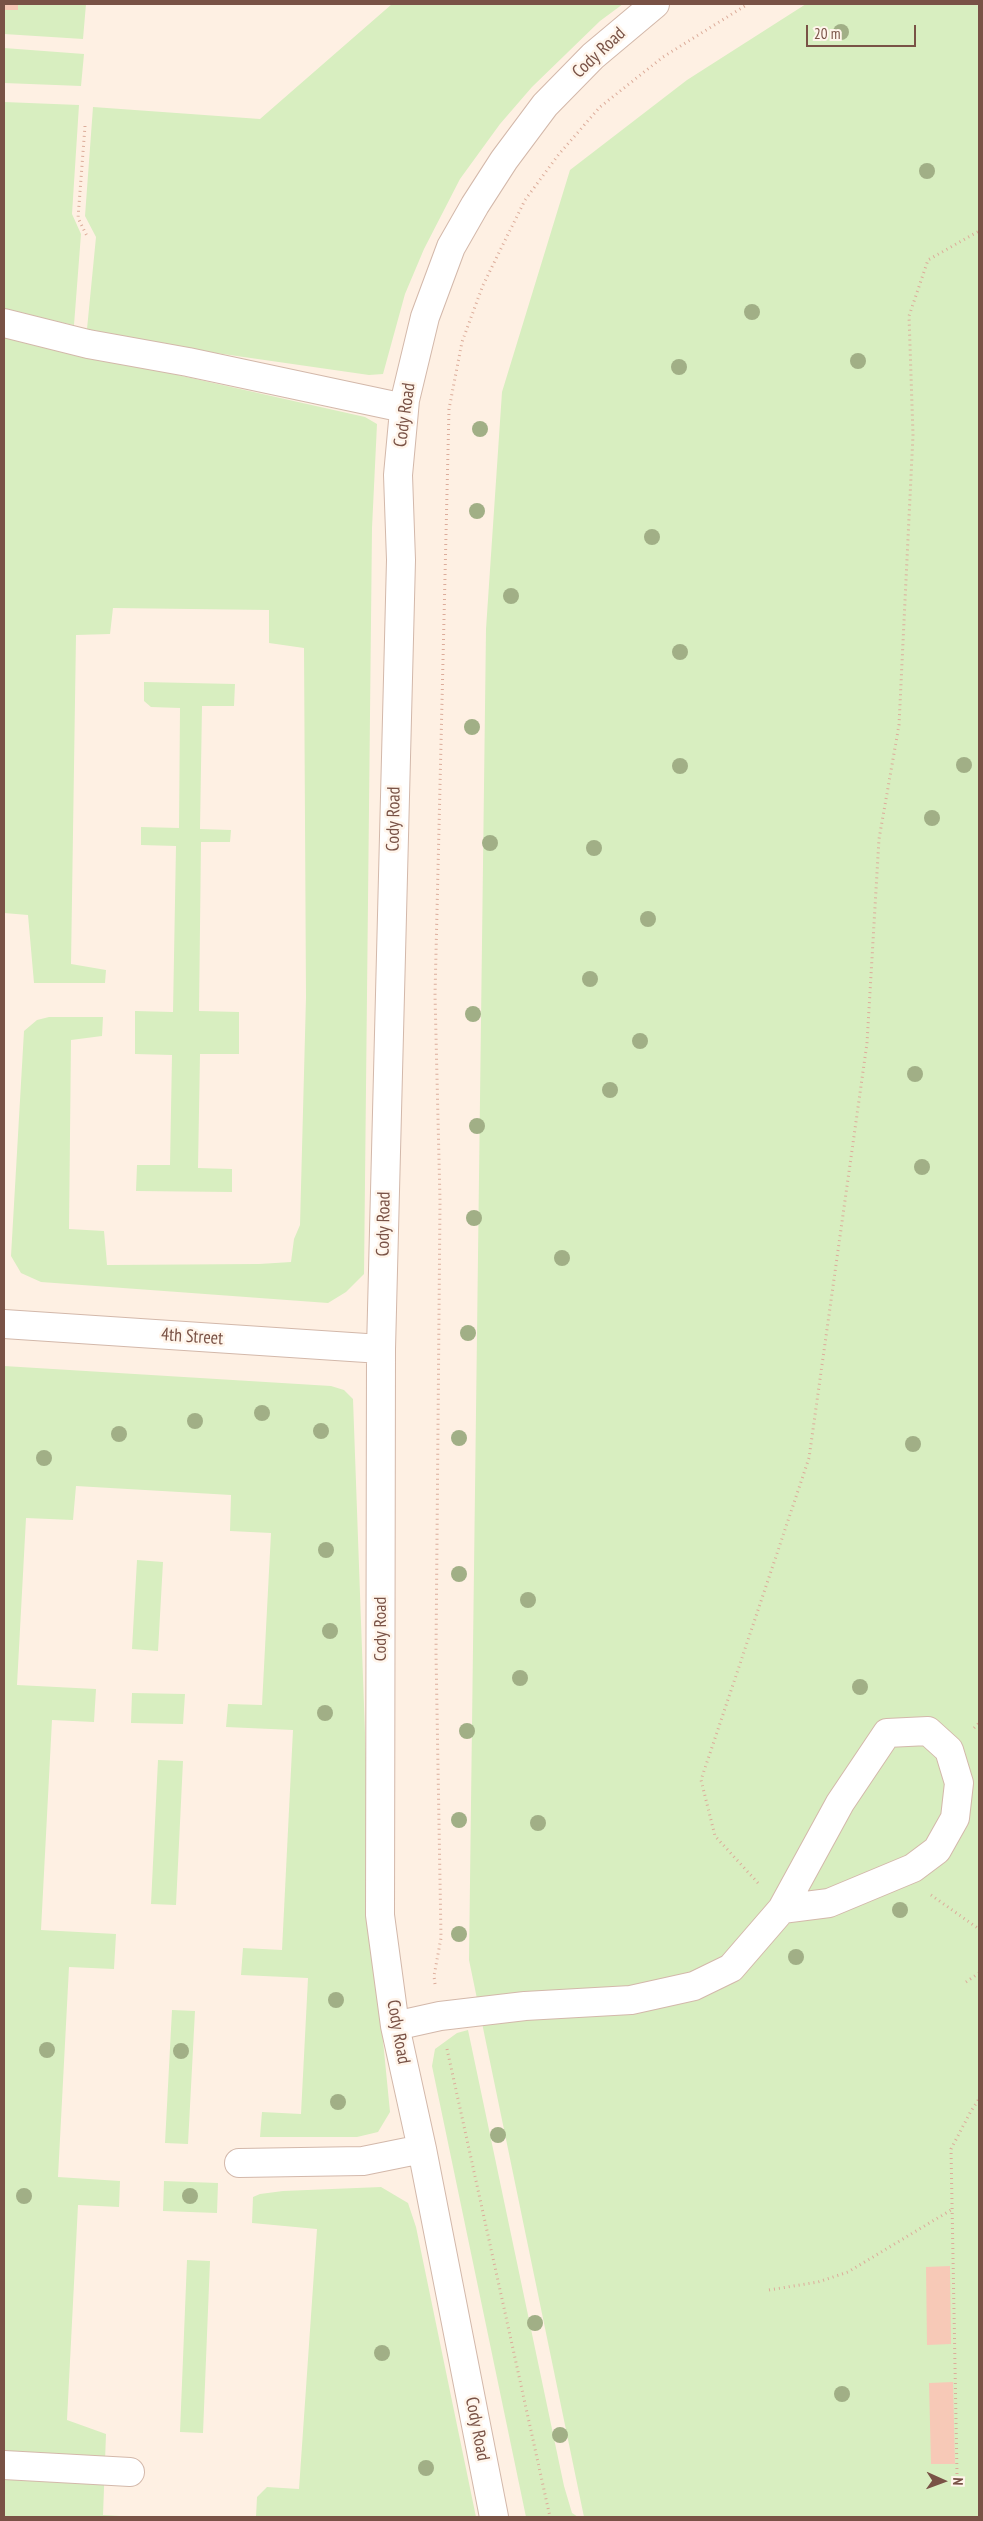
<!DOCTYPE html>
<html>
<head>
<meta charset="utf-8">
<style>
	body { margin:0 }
	#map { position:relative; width:983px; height:2521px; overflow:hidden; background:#fef0e3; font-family:"PT Sans Narrow",sans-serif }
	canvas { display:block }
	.frame { position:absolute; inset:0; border:5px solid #795246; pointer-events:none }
	.north { position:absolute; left:918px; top:2456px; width:50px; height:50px; -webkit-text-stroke:4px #fff5eb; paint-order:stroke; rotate:92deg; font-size:14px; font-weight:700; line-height:20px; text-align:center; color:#795246 }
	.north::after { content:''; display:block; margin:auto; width:18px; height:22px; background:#795246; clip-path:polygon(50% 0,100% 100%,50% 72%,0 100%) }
	.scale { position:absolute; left:806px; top:25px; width:110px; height:22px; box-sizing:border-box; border:2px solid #795246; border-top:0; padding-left:6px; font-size:15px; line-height:18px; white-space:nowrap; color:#795246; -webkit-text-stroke:4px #fff5eb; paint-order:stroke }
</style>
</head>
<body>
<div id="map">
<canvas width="983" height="2521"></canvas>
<div class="frame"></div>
<div class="north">N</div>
<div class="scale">20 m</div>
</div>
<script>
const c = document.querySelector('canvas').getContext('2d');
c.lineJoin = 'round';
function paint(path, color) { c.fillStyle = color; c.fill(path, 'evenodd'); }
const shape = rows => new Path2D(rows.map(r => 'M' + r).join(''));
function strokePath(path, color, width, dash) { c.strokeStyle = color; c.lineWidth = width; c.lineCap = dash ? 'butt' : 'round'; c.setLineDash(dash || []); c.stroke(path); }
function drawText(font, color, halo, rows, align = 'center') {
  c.font = font + ' "PT Sans Narrow",sans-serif'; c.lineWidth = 5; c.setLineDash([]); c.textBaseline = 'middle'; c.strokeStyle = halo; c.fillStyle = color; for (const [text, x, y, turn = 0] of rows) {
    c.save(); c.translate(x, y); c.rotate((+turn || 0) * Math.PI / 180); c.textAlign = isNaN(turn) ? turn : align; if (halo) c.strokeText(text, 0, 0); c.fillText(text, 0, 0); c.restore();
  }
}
const green = shape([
	[18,4,86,4,83,39,4,34,4,10,17,10],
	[392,4,623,4,600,21,532,87,500,124,460,179,424,249,405,294,383,374,369,375,195,350,87,329,96,237,85,216,93,107,260,119],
	[806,4,979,4,979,2517,584,2517,469,1960,486,629,502,392,570,170,687,80],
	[4,48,84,54,81,86,4,83],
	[4,102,79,105,72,214,81,234,74,325,4,312],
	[4,336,365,417,377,424,372,528,364,1274,346,1292,328,1303,41,1282,21,1273,11,1256,24,1031,37,1020,49,1017,103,1017,102,1036,71,1040,69,1229,104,1231,107,1265,259,1264,291,1262,294,1239,300,1225,306,997,304,648,269,643,269,610,113,608,110,634,76,635,71,964,106,970,105,983,34,983,28,915,4,913],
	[144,682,235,684,234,706,202,706,200,829,231,830,230,842,201,842,199,1011,239,1012,239,1054,200,1054,198,1168,232,1169,232,1192,136,1191,137,1165,170,1165,172,1055,135,1054,135,1011,173,1012,176,846,141,845,141,827,179,828,180,708,151,707,144,701],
	[4,1366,331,1386,344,1390,353,1399,372,1928,390,2112,378,2132,357,2137,260,2137,262,2112,301,2114,308,1978,241,1975,243,1948,282,1950,293,1730,226,1727,228,1704,262,1705,271,1533,230,1531,231,1495,76,1486,73,1520,26,1518,17,1685,96,1689,94,1722,52,1720,41,1930,116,1934,114,1969,69,1967,58,2177,120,2181,119,2207,78,2205,67,2420,106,2434,103,2515,137,2517,4,2517],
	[137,1560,163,1562,158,1651,132,1649],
	[132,1693,185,1694,183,1724,131,1723],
	[158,1760,183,1761,176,1905,151,1904],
	[172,2010,195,2011,188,2144,165,2143],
	[468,2030,564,2486,572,2513,578,2517,526,2517,432,2066,435,2049,457,2033],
	[164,2181,218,2183,217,2213,163,2211],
	[381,2187,408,2203,416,2227,476,2517,256,2517,257,2497,267,2487,299,2489,317,2229,252,2223,253,2197,260,2194,283,2191],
	[187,2260,210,2261,203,2433,180,2432]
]);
const building = shape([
	[4,4,18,4,18,10,4,10],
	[950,2266,951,2344,927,2345,926,2267],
	[953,2382,955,2464,931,2464,929,2383]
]);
const path = shape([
	[85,126,78,218,88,238],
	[974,1728,979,1723],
	[758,1883,715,1836,701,1780,809,1458,867,1043,879,839,899,725,913,435,909,316,928,260,979,231],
	[931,1895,979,1929],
	[966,1982,979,1973],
	[435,1984,434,1976,441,1938,436,1653,440,1201,435,995,449,409,462,342,483,285,525,200,559,154,600,107,663,57,748,4],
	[447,2049,550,2517],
	[769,2290,818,2282,848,2272,951,2210],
	[957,2474,951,2149,971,2111,979,2099]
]);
const minor = shape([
	[4,323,88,344,188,362,404,408],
	[4,1324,381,1349],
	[395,2026,440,2016,525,2006,631,2000,694,1986,731,1968,782,1909,840,1803,887,1733,928,1731,949,1750,959,1783,955,1818,937,1850,913,1868,829,1903,782,1909],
	[239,2163,363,2161,422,2149],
	[4,2465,130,2472],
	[494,2517,422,2149,395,2026,380,1915,381,1349,401,560,398,475,405,400,425,317,451,247,475,205,504,160,545,105,593,56,655,4]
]);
const trees = [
	[841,32],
	[927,171],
	[752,312],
	[858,361],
	[679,367],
	[480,429],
	[477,511],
	[652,537],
	[511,596],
	[680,652],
	[472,727],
	[964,765],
	[680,766],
	[932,818],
	[490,843],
	[594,848],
	[648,919],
	[590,979],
	[473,1014],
	[640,1041],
	[915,1074],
	[610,1090],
	[477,1126],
	[922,1167],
	[474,1218],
	[562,1258],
	[468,1333],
	[262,1413],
	[195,1421],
	[321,1431],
	[119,1434],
	[459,1438],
	[913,1444],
	[44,1458],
	[326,1550],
	[459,1574],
	[528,1600],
	[330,1631],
	[520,1678],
	[860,1687],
	[325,1713],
	[467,1731],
	[459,1820],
	[538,1823],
	[900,1910],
	[459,1934],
	[796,1957],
	[336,2000],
	[47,2050],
	[181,2051],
	[338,2102],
	[498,2135],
	[24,2196],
	[190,2196],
	[535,2323],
	[382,2353],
	[842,2394],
	[560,2435],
	[426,2468]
];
const streetNames = [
	["Cody Road",599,53,-43],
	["Cody Road",405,415,-82],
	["Cody Road",394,819,-89],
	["Cody Road",384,1224,-89],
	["4th Street",192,1337,4],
	["Cody Road",381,1629,-90],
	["Cody Road",398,2032,80],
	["Cody Road",477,2429,79]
];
paint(green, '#d8eec0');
paint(building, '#f7c9b7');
strokePath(minor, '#d3b8aa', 30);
strokePath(path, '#dcac9a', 3, [1, 4]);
strokePath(minor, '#fff', 28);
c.fillStyle = '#a1af86';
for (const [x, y] of trees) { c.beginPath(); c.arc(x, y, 8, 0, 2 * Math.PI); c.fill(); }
drawText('18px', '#795246', '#fff5eb', streetNames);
</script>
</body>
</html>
